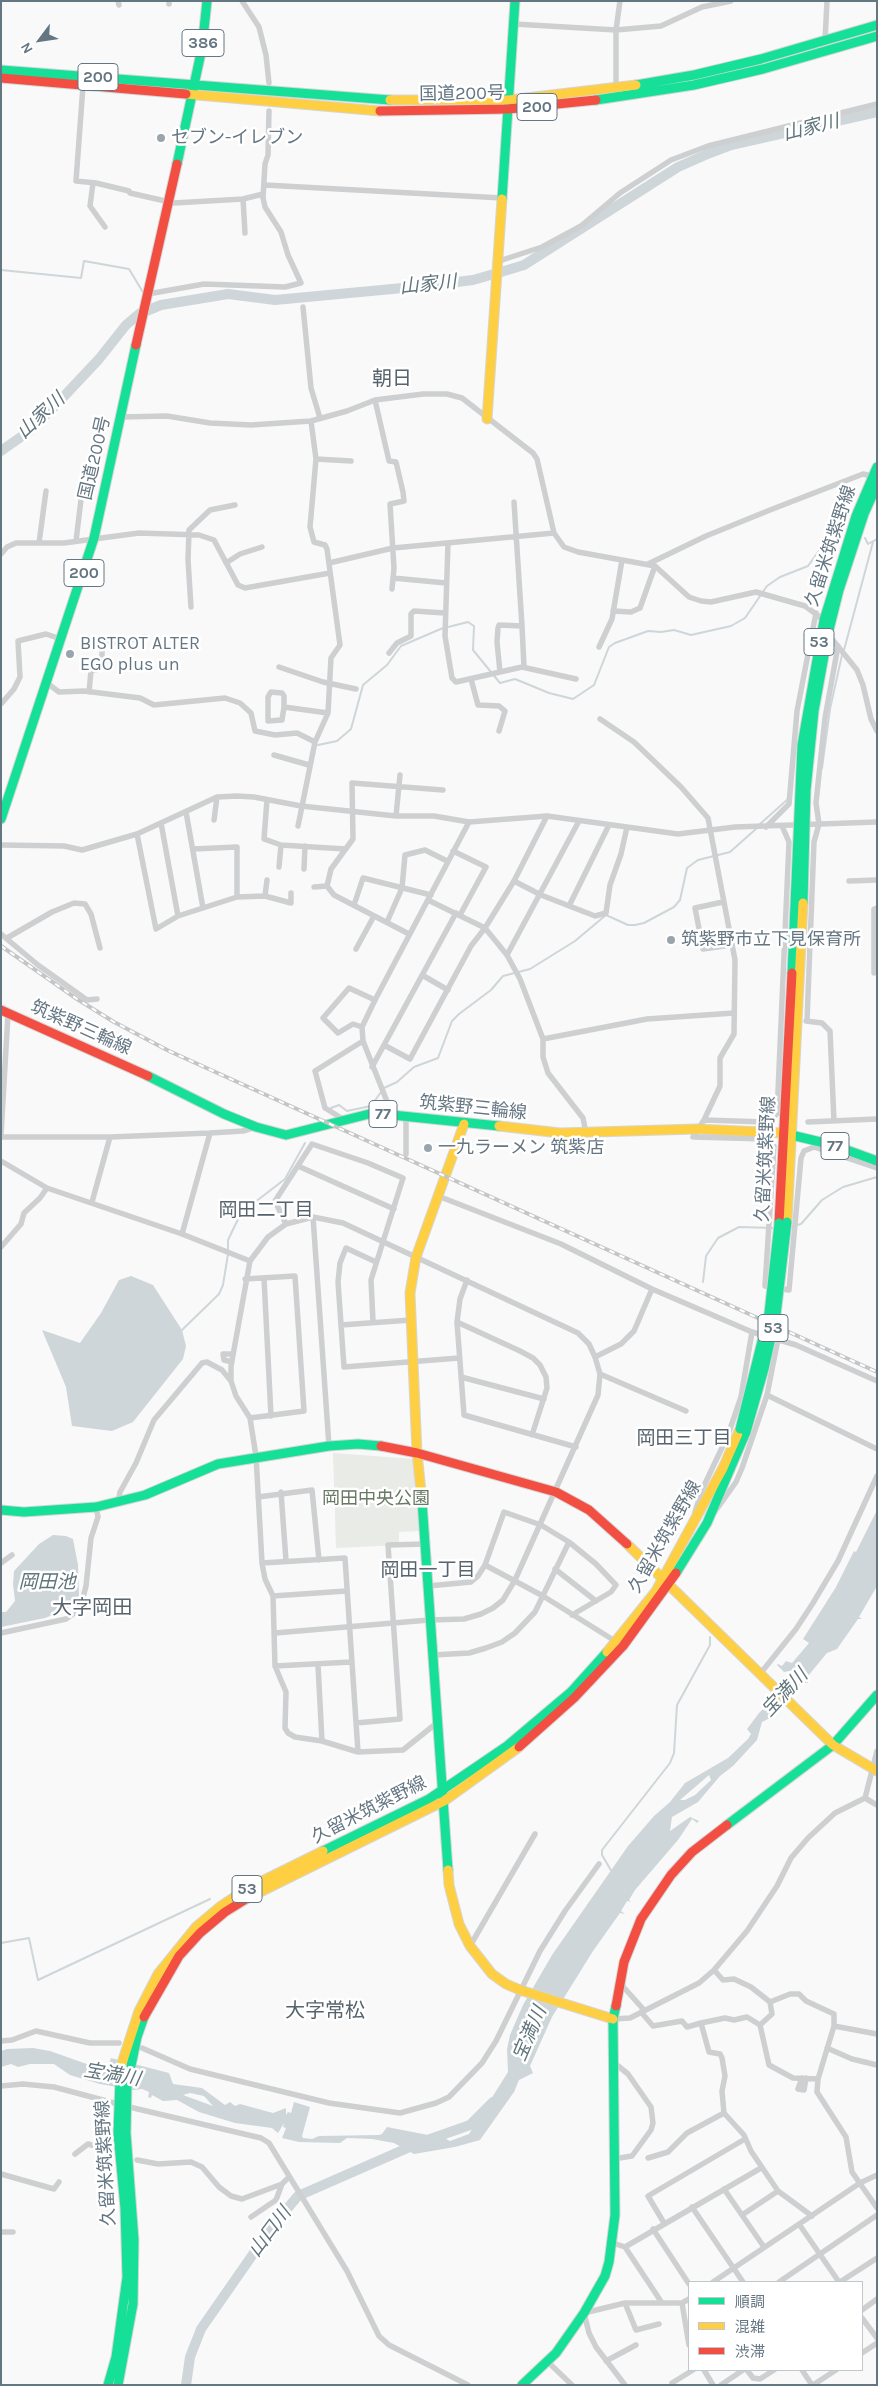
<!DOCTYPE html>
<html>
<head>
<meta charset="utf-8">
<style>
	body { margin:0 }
	#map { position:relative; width:878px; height:2386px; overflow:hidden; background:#f9f9f9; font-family:Karla,"Noto Sans JP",sans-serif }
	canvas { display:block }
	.frame { position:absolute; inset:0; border:2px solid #657683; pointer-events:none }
	.legend { position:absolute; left:688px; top:2281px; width:175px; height:90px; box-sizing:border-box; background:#fff; border:1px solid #c1c8cd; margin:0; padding:6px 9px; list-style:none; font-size:15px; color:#657683 }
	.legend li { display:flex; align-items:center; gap:10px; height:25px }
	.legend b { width:25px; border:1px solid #c1c8cd }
	.north { position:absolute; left:15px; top:15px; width:50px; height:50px; -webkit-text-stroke:4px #fff; paint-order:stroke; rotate:239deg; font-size:14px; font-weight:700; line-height:20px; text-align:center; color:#657683 }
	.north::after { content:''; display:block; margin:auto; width:18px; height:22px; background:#657683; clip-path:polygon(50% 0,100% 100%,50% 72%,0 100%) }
</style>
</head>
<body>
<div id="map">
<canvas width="878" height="2386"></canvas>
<div class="frame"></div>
<ul class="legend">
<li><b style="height:6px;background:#16e098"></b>順調</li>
<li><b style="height:6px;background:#ffcf43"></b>混雑</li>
<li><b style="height:6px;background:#f24e42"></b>渋滞</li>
</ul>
<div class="north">N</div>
</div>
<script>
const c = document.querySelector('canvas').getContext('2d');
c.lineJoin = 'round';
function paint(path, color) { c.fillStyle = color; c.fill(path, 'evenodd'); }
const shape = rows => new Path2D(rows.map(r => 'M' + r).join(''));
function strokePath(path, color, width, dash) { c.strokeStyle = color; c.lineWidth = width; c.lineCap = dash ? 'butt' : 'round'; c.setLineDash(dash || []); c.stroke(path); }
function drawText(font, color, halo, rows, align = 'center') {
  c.font = font + ' Karla,"Noto Sans JP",sans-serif'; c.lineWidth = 5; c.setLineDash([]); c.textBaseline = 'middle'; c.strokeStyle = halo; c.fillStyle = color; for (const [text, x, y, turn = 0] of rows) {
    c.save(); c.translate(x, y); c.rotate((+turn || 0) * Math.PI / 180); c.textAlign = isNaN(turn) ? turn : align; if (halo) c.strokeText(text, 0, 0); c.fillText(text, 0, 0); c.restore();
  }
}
const green = shape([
	[333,1453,414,1459,420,1531,399,1532,399,1545,336,1548]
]);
const water = shape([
	[131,1276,153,1285,182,1330,186,1346,183,1359,133,1422,112,1431,72,1426,66,1387,42,1330,80,1343,101,1313,119,1280],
	[877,1510,877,1586,859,1617,862,1619,858,1619,837,1649,827,1653,808,1676,808,1683,802,1683,770,1718,762,1722,757,1740,733,1766,720,1776,698,1802,672,1817,670,1831,690,1817,699,1821,697,1823,692,1819,678,1840,635,1890,629,1900,631,1902,627,1901,621,1911,625,1914,620,1913,593,1951,552,2017,530,2066,533,2073,519,2080,514,2092,480,2140,455,2147,414,2154,394,2143,372,2139,347,2138,340,2143,299,2142,282,2138,286,2128,283,2127,284,2123,278,2133,272,2128,235,2123,199,2112,177,2100,163,2101,152,2095,151,2098,148,2097,149,2092,142,2089,134,2090,100,2084,70,2075,54,2064,30,2064,18,2067,11,2064,1,2067,1,2051,7,2049,33,2048,50,2051,98,2068,108,2067,111,2058,169,2073,173,2084,202,2088,225,2105,230,2102,235,2106,240,2104,273,2113,286,2108,286,2115,288,2112,291,2113,294,2102,310,2107,302,2136,303,2138,312,2139,319,2136,379,2135,382,2134,387,2127,428,2135,437,2134,450,2141,469,2134,508,2072,507,2049,510,2035,523,2005,552,1955,628,1846,654,1816,670,1802,685,1783,728,1758,748,1739,751,1734,747,1729,759,1713,772,1700,788,1690,798,1679,802,1673,800,1669,784,1672,777,1665,778,1664,782,1666,786,1661,792,1663,809,1643,803,1639,836,1587,854,1551,856,1552],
	[709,1775,711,1780,695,1795,685,1800,680,1800],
	[190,2093,204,2096,213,2106,183,2095],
	[53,1535,66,1536,73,1539,78,1565,79,1596,67,1609,45,1618,1,1627,1,1612,6,1612,15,1601,13,1584,14,1571,39,1544]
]);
const stream = shape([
	[1,270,81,278,84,261,129,269,144,294],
	[865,538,868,544,877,539],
	[448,627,468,622,474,626,473,650,500,683,515,679,549,693,573,699,594,685,609,647,615,643,648,631,661,632,674,630,691,635,731,626,745,618,767,586,780,577,808,566,826,541,842,534],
	[844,650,873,542],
	[318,745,337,741,351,729,363,685,387,665,401,646,443,628],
	[822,768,830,709,842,655],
	[760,824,788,799],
	[384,1088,397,1082,414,1067,438,1058,452,1021,459,1014,491,990,503,976,530,969,575,941,606,915,628,925,635,925,644,923,674,907,680,900,687,868,698,860,730,852,757,828],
	[331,1108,339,1105,347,1111,371,1106,381,1092],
	[789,1227,801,1224,822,1200,843,1187,877,1177],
	[228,1249,228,1240,241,1213,285,1179,305,1143],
	[703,1282,706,1256,718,1238,739,1227,774,1228],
	[182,1330,219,1294,223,1285,228,1254],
	[612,1872,602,1855,602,1850,670,1763,674,1753,677,1705,710,1645,710,1637],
	[1,1943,29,1938,38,1980,210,1899]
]);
const river = shape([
	[1,451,28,432,53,408,99,359,126,325,139,314,161,305,228,294,275,300,424,286,473,280,501,272,524,265,678,167,710,153,731,145,877,112],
	[186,2385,190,2357,201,2329,274,2224,298,2196,419,2143,470,2125,493,2102]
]);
const street = shape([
	[118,1,119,5],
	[242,1,259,27,266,55,269,83],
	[169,4,169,1],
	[514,24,616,30,661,26,702,7,731,1],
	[825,41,827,1],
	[83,86,76,181,96,183,129,191,130,193,174,203,243,199,263,194],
	[616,88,616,30,620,1],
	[93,183,90,206,105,227],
	[265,185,502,198],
	[243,199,245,233],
	[499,261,542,247,581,226,620,193,671,160,708,146,877,104],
	[148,294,204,284,285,287,301,283,288,255,281,232,265,207,263,198,265,164,268,155,269,111],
	[303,307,311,388,320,418],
	[375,400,389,461,396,462,403,492,404,501,390,504,394,568,392,589],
	[121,417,167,416,210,423,251,425,311,421,347,411,375,400,423,394,447,394,462,398,533,453,537,459,554,533,564,547,578,552,655,566,689,597,701,601,711,602,756,592,805,606,824,620],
	[316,459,351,461],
	[76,541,83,483],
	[39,543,46,491],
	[448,543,445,636,452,678,456,682,522,667,576,679],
	[1,554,7,547,16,543,64,543,139,533,199,535,214,540,238,585,245,588,330,573],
	[226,563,240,554,262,547],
	[329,563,393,548,554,533],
	[648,564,706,536,770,510,863,474,872,476],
	[393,578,446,583],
	[191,607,188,560,189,530,210,510,235,505],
	[613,611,631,612,640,608,655,566],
	[522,626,524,667],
	[828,634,857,670,863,685,871,719,877,731],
	[599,647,612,619,622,560],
	[389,653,397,643,411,636,411,614,414,611,445,613],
	[279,667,323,682,356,689],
	[500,672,497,642,498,628,499,625,522,626,514,502],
	[471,679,478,705,499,706,505,711,499,731],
	[47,683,59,692,84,691,140,698,154,705,225,698,240,703,251,713,255,731,275,735,297,733,315,742],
	[89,692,91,671,99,669,102,666,102,645,146,637],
	[1,704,14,689,20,677,18,641,46,634,61,639],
	[284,707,284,696,282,693,271,692,268,697,268,721,282,720,284,707,328,713],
	[600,719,634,742,681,787,708,818,735,960,734,1034,720,1058,720,1086,704,1120,693,1137,766,1139,774,1146,765,1286,789,1290,801,1158,804,1151,814,1147,877,1168],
	[274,755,309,765],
	[267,800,264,839,281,845,345,849],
	[186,812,203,908],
	[396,816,400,775],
	[214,820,217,797],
	[161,823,178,916],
	[298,826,315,742,328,713,331,658,340,645,327,549,325,545,314,542,310,527,316,459,311,421],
	[766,827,789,804,797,711,816,613],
	[137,834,156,929,178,916,237,897,265,896,291,903,291,893],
	[1,845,64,846,82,850,137,834,217,797,237,796,254,797,301,806,396,816,434,816,469,822,547,816,678,834,735,827,877,822],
	[193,849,237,847,237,897],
	[453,851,486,867,460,915],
	[279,867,281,845],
	[304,869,305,846],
	[514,881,541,895,595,916,606,913,610,885,621,854,627,827],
	[849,881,877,880],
	[314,887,327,886],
	[265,896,267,880],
	[428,900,485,928,507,955,520,979,543,1039,543,1057,548,1073,583,1118,586,1133],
	[723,902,695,908,703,949,731,945],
	[354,905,363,878,431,895],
	[569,906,609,825],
	[387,922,402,888,405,855,425,850,447,861],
	[1,934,38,965,87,1000,97,999],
	[409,934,334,895,327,886,331,869,353,839,352,783,443,790],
	[7,938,52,912,74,903,85,904,91,914,100,948],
	[356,949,374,916],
	[507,955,579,821],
	[874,973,874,909,877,908],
	[422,975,448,990],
	[375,1000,469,822],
	[806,1021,822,1023,830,1031,834,1121],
	[807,1021,814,842,819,824,816,803,825,718,838,646],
	[362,1027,353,1024,338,1033,323,1018,349,988,375,1000,362,1027,363,1041,392,1114],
	[543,1039,647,1019,734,1013],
	[384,1045,410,1059,471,946,485,928,514,881,547,816],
	[372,1067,456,913],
	[406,1117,406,1154],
	[343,1119,325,1108,315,1071,363,1041],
	[704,1120,766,1122,777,1114,789,842,782,826],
	[808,1122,877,1119],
	[1,1135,8,1014],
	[1,1137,110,1137,210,1133,243,1131,256,1127],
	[1,1161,47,1188,182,1234,250,1261],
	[298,1166,394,1209],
	[438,1196,561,1244,652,1289,752,1332,796,1345,877,1381],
	[92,1202,110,1137],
	[313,1217,329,1446],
	[286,1224,275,1201,312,1144,368,1163,403,1178,371,1280,373,1322],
	[182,1234,210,1133],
	[1,1247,21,1224,24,1213,40,1198,47,1188],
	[376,1262,346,1248,340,1263,338,1282,344,1367,459,1358],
	[264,1278,271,1416],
	[245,1279,295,1276,304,1411,250,1418],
	[467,1280,460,1299,457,1322,464,1415,576,1447],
	[457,1322,520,1351,533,1358,540,1365,546,1377,547,1388,532,1435],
	[341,1325,411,1320],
	[595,1357,621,1344,634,1331,652,1289],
	[232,1362,224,1360,223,1354,233,1354],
	[600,1374,686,1411],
	[461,1377,544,1399],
	[767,1395,877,1449],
	[281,1492,286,1561],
	[258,1497,312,1490,319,1560],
	[118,1503,120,1492,136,1463,154,1420,202,1363,207,1362,222,1370,231,1381],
	[695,1512,702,1490,728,1435,741,1397,752,1332],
	[714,1513,736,1482,742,1468,767,1395,778,1339],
	[1,1563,12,1555],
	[262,1563,345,1558,358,1752],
	[485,1565,543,1596,615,1641],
	[555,1569,596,1601],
	[428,1586,471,1582,478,1576,485,1565,504,1512,541,1525,569,1542,596,1564,616,1585,611,1592,572,1615],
	[273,1596,346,1591],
	[1,1633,66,1619,80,1609,86,1586,91,1538,98,1517,96,1507],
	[275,1633,429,1620,464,1619,481,1614,493,1608,503,1600,515,1580,598,1395,600,1374,595,1357,589,1344,578,1333,343,1223,313,1217,286,1224,268,1237,250,1261,231,1366,231,1381,236,1396,250,1418,256,1456,262,1563,265,1579,273,1596,275,1666,286,1692,285,1728,288,1733,295,1737,322,1741,358,1752,403,1750,438,1722],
	[433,1655,469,1653,486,1648,502,1642,515,1633,535,1612,569,1542],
	[318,1665,322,1741],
	[275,1666,351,1662],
	[760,1674,796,1629,813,1603,838,1561,877,1476],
	[356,1723,400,1719,388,1545,426,1544],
	[865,1798,877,1751],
	[865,1798,877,1805],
	[470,1946,535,1834],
	[714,1970,723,1980,734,1979,751,1987,770,2002,772,2014,760,2025],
	[619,1982,644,2010],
	[770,2002,790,1994,799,1994,806,2001,834,2014,834,2026,818,2079,817,2092,846,2137,852,2172,877,2208],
	[641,2012,653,2026,682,2021,687,2027,701,2023],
	[613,2019,630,2018,699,1983,714,1970,747,1931,777,1886,791,1858,808,1838,835,1813,865,1798],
	[834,2026,877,2034],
	[1,2041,12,2040,36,2031,90,2043,119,2043],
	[142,2048,190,2069,329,2103,400,2113,436,2103,449,2097,482,2063,496,2041,540,1951,565,1911,599,1864],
	[827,2048,852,2059,877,2065],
	[612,2061,628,2074,651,2107,653,2123,651,2130,632,2156,613,2159],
	[802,2078,798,2089,804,2090,806,2078],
	[1,2086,23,2084,54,2087,118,2104],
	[125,2106,261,2138,269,2143,347,2271,379,2336,389,2345,468,2385],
	[75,2154,88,2144,112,2151],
	[648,2158,668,2152,687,2133,724,2113],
	[137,2160,158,2164,191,2162,202,2167,219,2187,231,2196,242,2199,282,2184],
	[1,2174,54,2189,59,2182],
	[724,2189,764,2247],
	[692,2207,743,2282],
	[742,2215,778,2191],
	[812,2216,778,2191,751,2151,744,2135,724,2113,722,2091,725,2076,722,2058,720,2054,709,2052,701,2023,725,2018,734,2020,747,2017,760,2025,769,2065,793,2078,818,2079],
	[251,2217,276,2200,282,2184,289,2177],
	[664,2223,648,2196,745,2139],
	[799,2224,839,2282],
	[653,2229,689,2284],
	[1,2232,13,2232],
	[613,2243,625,2247,761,2168],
	[625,2247,662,2303],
	[713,2282,860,2183,877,2175],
	[779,2282,877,2215],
	[840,2282,877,2258],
	[625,2303,636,2330,659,2324],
	[682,2303,689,2345],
	[862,2310,877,2299],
	[862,2318,877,2338],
	[862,2353,877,2343],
	[606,2361,636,2345],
	[548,2362,572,2385],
	[704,2370,713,2385],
	[747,2370,753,2378,760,2379,774,2370],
	[802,2370,812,2385],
	[672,2383,693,2370],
	[625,2385,596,2347,589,2333,584,2313,625,2303,682,2303,689,2299],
	[721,2385,743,2370],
	[813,2385,836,2370]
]);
const fast = shape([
	[1,70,390,100],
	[636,85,694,75,761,59,877,25],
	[596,100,694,85,763,69,877,36],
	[177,164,202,48,207,1],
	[502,199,515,1],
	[1,819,94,538,136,345],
	[803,903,806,790,814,711,828,634,839,590,864,514,877,485],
	[792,973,802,745,824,620,856,516,877,467],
	[148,1076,224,1114,256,1127,286,1135,373,1113,499,1126],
	[783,1133,833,1145,877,1161],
	[422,1501,448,1870],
	[1,1510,24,1512,96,1507,145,1495,218,1464,329,1446,358,1444,381,1446],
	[676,1573,707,1523,746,1432],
	[727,1825,833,1745,877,1695],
	[323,1851,429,1799,507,1746,571,1692,607,1652],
	[108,2385,116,2357,127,2277,125,2208,118,2133,120,2079],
	[118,2385,133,2304,134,2240,126,2133,127,2085,137,2037,144,2017],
	[522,2385,556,2353,584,2313,605,2276,609,2262,615,2215,613,2019,616,2006]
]);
const slow = shape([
	[186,94,380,111],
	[390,100,509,100,636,85],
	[487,419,502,199],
	[499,1126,560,1133,697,1129,783,1133],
	[787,1222,803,903],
	[422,1501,417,1453,410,1293,416,1257,464,1124],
	[627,1544,833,1745,877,1771],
	[607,1652,656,1591,723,1468,740,1429],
	[448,1870,449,1885,459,1924,470,1946,492,1974,506,1984,520,1990,613,2019],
	[246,1899,444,1801,519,1747],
	[120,2079,122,2063,139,2011,158,1974,196,1927,221,1906,248,1888,323,1851]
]);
const jam = shape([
	[1,78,186,94],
	[380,111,508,109,596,100],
	[136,345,177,164],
	[1,1010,148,1076],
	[779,1223,792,973],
	[381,1446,417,1453,556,1492,589,1510,627,1544],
	[519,1747,574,1698,623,1646,676,1573],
	[616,2006,624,1962,641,1919,671,1875,692,1852,727,1825],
	[144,2017,179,1956,200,1933,225,1912,246,1899]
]);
const rail = shape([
	[1,946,77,999,114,1022,169,1051,877,1372]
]);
const fastBridge = shape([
	[740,1429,769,1313,779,1223],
	[746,1432,764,1369,776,1315,787,1222]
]);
const markers = [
	[161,138,5,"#99a4ac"],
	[70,654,5,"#99a4ac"],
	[671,940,5,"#99a4ac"],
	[428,1148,5,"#99a4ac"]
];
const shields = [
	[203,43,42],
	[98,77,40],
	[537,107,40],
	[84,573,40],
	[819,642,30],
	[383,1114,28],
	[835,1146,28],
	[773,1328,30],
	[247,1889,30]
];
const shieldNames = [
	["386",203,43],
	["200",98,77],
	["200",537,107],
	["200",84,573],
	["53",819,642],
	["77",383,1114],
	["77",835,1146],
	["53",773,1328],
	["53",247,1889]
];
const streetNames = [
	["国道200号",462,94,-1],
	["国道200号",95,458,-77],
	["久留米筑紫野線",831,546,-72],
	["筑紫野三輪線",81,1028,24],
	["筑紫野三輪線",473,1108,6],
	["久留米筑紫野線",766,1159,-87],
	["久留米筑紫野線",665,1537,-60],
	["久留米筑紫野線",369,1810,-27],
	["久留米筑紫野線",106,2163,-93]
];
const poiNames = [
	["セブン-イレブン",171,138],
	["BISTROT ALTER",80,644],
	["EGO plus un",80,665],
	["筑紫野市立下見保育所",681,940],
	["一九ラーメン 筑紫店",438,1148]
];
const parkNames = [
	["岡田中央公園",376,1499]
];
const waterNames = [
	["山家川",811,128,-14],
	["山家川",428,285,-6],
	["山家川",41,416,-43],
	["岡田池",47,1583],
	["宝満川",785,1693,-47],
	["宝満川",530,2034,-67],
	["宝満川",112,2075,10],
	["山口川",270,2232,-53]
];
const neighbourhoodNames = [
	["岡田二丁目",266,1211],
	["岡田三丁目",684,1439],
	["岡田一丁目",428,1571]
];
const quarterNames = [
	["朝日",392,379],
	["大字岡田",92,1608],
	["大字常松",325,2011]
];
paint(green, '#e8ebe6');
paint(water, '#ced6d9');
strokePath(stream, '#ced6d9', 2);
strokePath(river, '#ced6d9', 10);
strokePath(fast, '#d5d6d7', 11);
strokePath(slow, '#d5d6d7', 11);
strokePath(jam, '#d5d6d7', 11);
strokePath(street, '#cecfd0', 5.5);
strokePath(fast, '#16e098', 9);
strokePath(slow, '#ffcf43', 9);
strokePath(jam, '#f24e42', 9);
strokePath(rail, '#c3c5c6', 4);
strokePath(rail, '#fff', 2, [5.5]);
strokePath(fastBridge, '#d5d6d7', 11, []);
strokePath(fastBridge, '#16e098', 9);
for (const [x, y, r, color] of markers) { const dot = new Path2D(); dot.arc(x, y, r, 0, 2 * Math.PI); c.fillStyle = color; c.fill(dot); strokePath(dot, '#fff', 2); }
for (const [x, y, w] of shields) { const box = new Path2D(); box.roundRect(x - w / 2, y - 13.5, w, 27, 4); c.fillStyle = '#fff'; c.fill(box); strokePath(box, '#657683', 1); }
drawText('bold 16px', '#657683', null, shieldNames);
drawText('18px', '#657683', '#fff', streetNames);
drawText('18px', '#657683', '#fff', poiNames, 'left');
drawText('18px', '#687a64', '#fff', parkNames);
drawText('italic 19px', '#60757c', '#fff', waterNames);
drawText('19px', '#57646e', '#fff', neighbourhoodNames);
drawText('20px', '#57646e', '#fff', quarterNames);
</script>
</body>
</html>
